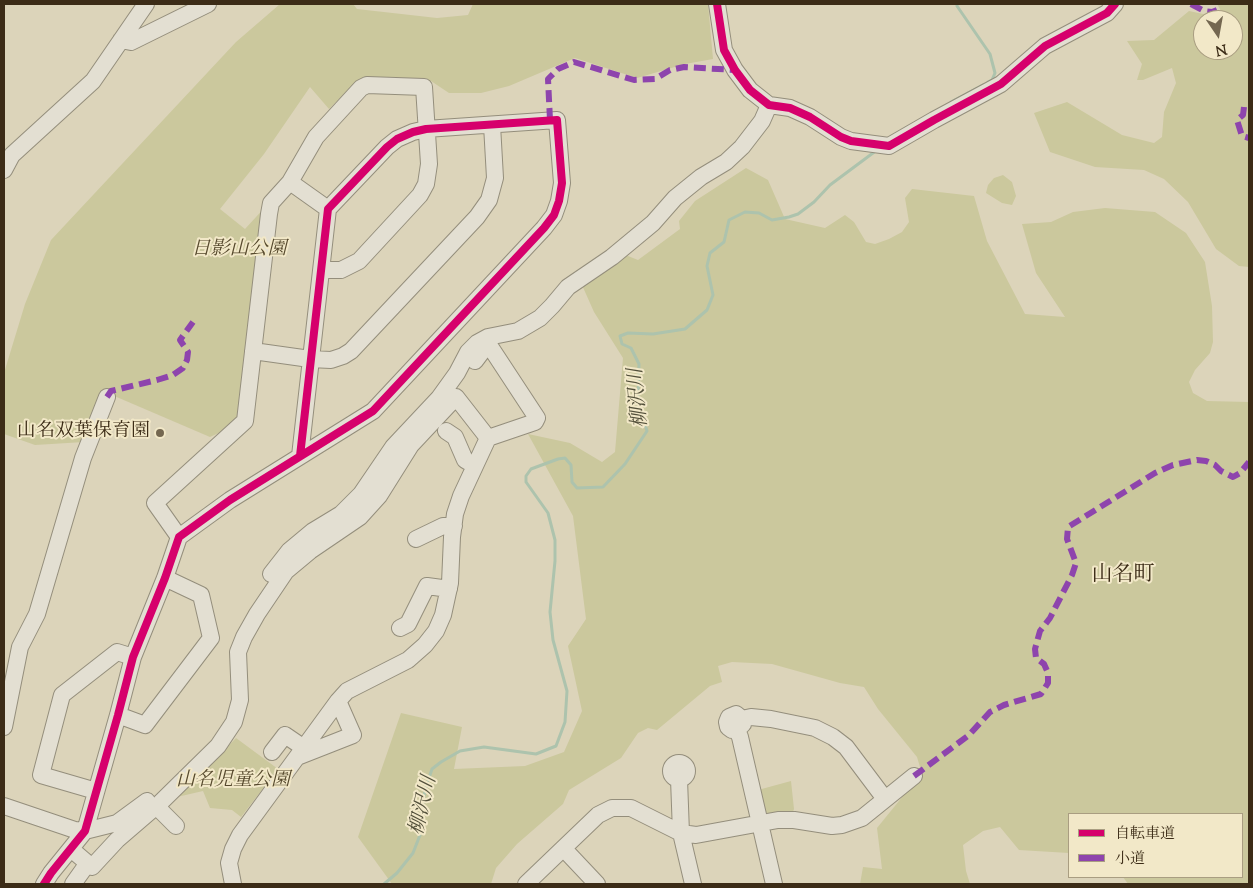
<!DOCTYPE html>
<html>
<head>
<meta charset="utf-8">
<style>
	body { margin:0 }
	#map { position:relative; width:1253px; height:888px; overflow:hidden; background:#dcd4ba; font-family:"Sorts Mill Goudy","Noto Serif JP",serif }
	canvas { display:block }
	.frame { position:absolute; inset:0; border:5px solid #3c2c17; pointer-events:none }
	.legend { position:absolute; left:1068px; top:813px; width:175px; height:65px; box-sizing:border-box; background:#f2e8c8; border:1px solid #a99d81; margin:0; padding:6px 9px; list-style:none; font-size:15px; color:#3c2c17 }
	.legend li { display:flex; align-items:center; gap:10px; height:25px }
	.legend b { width:25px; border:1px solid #a99d81 }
	.north { position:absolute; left:1193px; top:10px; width:50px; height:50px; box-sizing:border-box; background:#f2e8c8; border:1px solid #a99d81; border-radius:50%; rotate:168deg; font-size:14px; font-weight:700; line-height:20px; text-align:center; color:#3c2c17 }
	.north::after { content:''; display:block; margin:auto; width:18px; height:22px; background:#746750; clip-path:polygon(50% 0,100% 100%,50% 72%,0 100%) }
</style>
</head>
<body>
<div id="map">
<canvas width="1253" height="888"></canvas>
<div class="frame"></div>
<ul class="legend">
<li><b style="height:6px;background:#d6006c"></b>自転車道</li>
<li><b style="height:6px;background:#8e44ad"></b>小道</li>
</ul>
<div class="north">N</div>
</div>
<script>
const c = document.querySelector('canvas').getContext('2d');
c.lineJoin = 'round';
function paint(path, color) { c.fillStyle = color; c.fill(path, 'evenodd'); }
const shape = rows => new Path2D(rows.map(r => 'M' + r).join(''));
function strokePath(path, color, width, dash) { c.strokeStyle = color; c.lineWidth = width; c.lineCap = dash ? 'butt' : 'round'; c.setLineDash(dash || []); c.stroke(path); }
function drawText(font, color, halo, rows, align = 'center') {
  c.font = font + ' "Sorts Mill Goudy","Noto Serif JP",serif'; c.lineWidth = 4; c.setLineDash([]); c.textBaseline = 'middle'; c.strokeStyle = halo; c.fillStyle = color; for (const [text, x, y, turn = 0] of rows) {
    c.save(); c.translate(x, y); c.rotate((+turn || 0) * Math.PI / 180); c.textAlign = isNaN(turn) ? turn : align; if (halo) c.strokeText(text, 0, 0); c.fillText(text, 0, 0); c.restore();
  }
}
const green = shape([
	[280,4,353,4,357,9,437,18,468,15,473,4,708,4,713,59,685,64,637,78,575,58,509,86,481,93,449,93,431,81,368,81,355,83,329,109,310,87,264,154,220,209,245,229,267,205,238,416,227,429,210,437,105,392,84,442,35,445,4,434,4,373,25,304,51,240,236,42],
	[1217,4,1249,4,1249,267,1239,266,1216,249,1188,202,1164,179,1144,170,1095,167,1050,152,1034,113,1067,102,1122,135,1154,143,1162,137,1164,112,1176,83,1172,68,1143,80,1137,80,1142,64,1127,41,1154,40,1189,11,1208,15,1221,11],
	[1203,20,1233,20,1233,50,1203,50],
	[746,168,768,180,785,219,825,228,845,215,854,222,866,242,875,244,889,239,902,232,909,222,905,198,912,189,974,196,987,241,1025,314,1065,317,1036,273,1022,224,1051,222,1073,212,1105,208,1155,212,1186,233,1205,262,1212,306,1213,342,1210,353,1195,370,1189,382,1193,393,1207,401,1249,402,1249,884,1128,884,1123,877,1242,877,1242,814,1069,814,1069,853,1019,850,1000,827,983,831,963,845,966,871,970,884,860,884,863,867,882,869,877,828,916,780,920,767,917,757,878,709,864,687,840,683,772,664,732,662,718,666,722,682,710,686,657,730,648,728,638,733,621,758,569,790,563,804,517,844,496,868,491,884,392,884,358,837,401,713,462,727,454,769,525,766,564,752,582,711,568,646,586,619,573,516,528,434,570,443,602,462,615,452,623,358,594,312,582,285,623,254,638,260,680,229,679,221,695,201],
	[1003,175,1012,182,1016,196,1012,205,1002,203,986,193,988,185,994,178],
	[236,738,278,769,241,817,232,810,210,808,203,791,177,797,194,781],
	[791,781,794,809,792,815,771,815,762,810,758,790]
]);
const stream = shape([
	[957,4,957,6,990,54,995,73,992,80,988,82],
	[951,102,983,85],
	[384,884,397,873,413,853,420,835,421,816,425,790,432,769,441,762,460,751,484,747,536,754,556,746,565,722,567,691,553,640,550,612,555,561,555,540,548,513,526,482,526,476,531,469,558,459,565,458,571,465,572,482,577,488,603,487,625,464,647,431,638,402,639,364,631,348,622,344,620,336,628,333,653,334,685,329,707,310,713,295,707,266,710,253,724,242,729,220,745,212,759,213,772,220,789,217,798,214,814,202,830,185,877,150]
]);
const minor = shape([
	[717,4,724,50,735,70,750,90,769,105,790,108,810,117,841,137,851,141,889,146,934,120,1001,84,1045,46,1107,13,1115,4],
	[121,40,131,42,208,4],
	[4,170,12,155,93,81,146,4],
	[290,182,328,209],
	[253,351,310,359,331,360,343,356,351,351,477,217,489,200,495,178,492,125],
	[475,361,484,349,491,348,537,418,535,422,488,438],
	[446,431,455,437,465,460,475,466],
	[179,537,155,503,245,421,269,214,271,203,290,182,316,137,361,88,367,85,424,87,429,164,426,184,420,195,359,261,341,270,322,270],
	[416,539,443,526,454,526],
	[271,574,289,551,313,531,341,514,361,494,393,447,439,398,457,373,468,352,477,343,488,337,518,331,540,318,552,306,568,287,612,257,653,223,675,198,701,177,726,162,742,147,762,121,769,105],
	[400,628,408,624,427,586,449,589],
	[118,715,145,725,211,638,201,595,165,578],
	[742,719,743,724,737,730,732,730,728,727,727,722,729,717,736,714,742,719,751,717,771,719,815,728,833,737,846,747,885,799],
	[4,727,20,647,37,614,83,458,107,397],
	[737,730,740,737,774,884],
	[272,752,285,735,304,748],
	[297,757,353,735,338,701],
	'671 771a8 8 0 1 1 16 0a8 8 0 1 1-16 0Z',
	[679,779,681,833,693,884],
	[96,791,41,775,62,695,117,652,133,657],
	[4,806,75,830,85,831,117,823,147,801],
	[156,806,176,826],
	[71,849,92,867,117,840,160,803,218,746,234,722,240,700,238,652,244,637,257,614,286,571,310,551,360,517,379,496,411,445,456,397,488,438,461,496,455,514,452,537,450,583,443,615,436,631,425,645,408,660,347,691,338,701,240,835,233,849,229,863,233,884],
	[564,849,597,884],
	[44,884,51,873,85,831,118,715,133,657,165,578,179,537,230,500,373,411,544,228,554,215,559,201,562,183,557,120,426,129,413,132,397,139,387,147,328,209,300,456],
	[73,884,88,863],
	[526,884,598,815,612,808,631,808,681,833,696,835,778,820,794,820,832,826,842,825,862,818,914,776]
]);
const quiet = shape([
	[1191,4,1204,11,1212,12,1217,10],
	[1244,107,1243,115,1237,120,1242,136,1249,138],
	[550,120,548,79,558,69,574,62,634,80,655,79,670,70,684,67,735,70],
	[107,397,111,391,157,380,173,375,183,368,187,360,188,352,180,340,193,322],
	[914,776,969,735,990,712,1004,705,1041,694,1048,683,1048,673,1044,664,1036,658,1035,649,1040,631,1050,618,1072,575,1076,563,1067,539,1068,527,1155,473,1173,465,1197,460,1206,461,1215,465,1221,471,1233,477,1240,473,1249,462]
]);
const cycleway = shape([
	[717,4,724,50,735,70,750,90,769,105,790,108,810,117,841,137,851,141,889,146,934,120,1001,84,1045,46,1107,13,1115,4],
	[44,884,51,873,85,831,118,715,133,657,165,578,179,537,230,500,373,411,544,228,554,215,559,201,562,183,557,120,426,129,413,132,397,139,387,147,328,209,300,456]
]);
const markers = [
	[160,433,5,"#746750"]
];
const parkNames = [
	["日影山公園",239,251],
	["山名児童公園",233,782]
];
const poiNames = [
	["山名双葉保育園",150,433]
];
const waterNames = [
	["柳沢川",640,398,-95],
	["柳沢川",425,806,-77]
];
const quarterNames = [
	["山名町",1123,576]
];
paint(green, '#cbc89d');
strokePath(stream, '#adc3ad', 3);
strokePath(minor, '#948e7c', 18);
strokePath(minor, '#e3dfd2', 16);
strokePath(quiet, '#8e44ad', 6, [12, 6]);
strokePath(cycleway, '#d6006c', 8);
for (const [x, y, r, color] of markers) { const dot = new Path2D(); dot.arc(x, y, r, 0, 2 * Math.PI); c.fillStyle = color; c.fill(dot); strokePath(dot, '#f2e8c8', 2); }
drawText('italic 19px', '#56492d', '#f2e8c8', parkNames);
drawText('19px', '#3c2c17', '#f2e8c8', poiNames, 'right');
drawText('italic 20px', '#53503b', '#f2e8c8', waterNames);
drawText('21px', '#3c2c17', '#f2e8c8', quarterNames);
</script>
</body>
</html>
